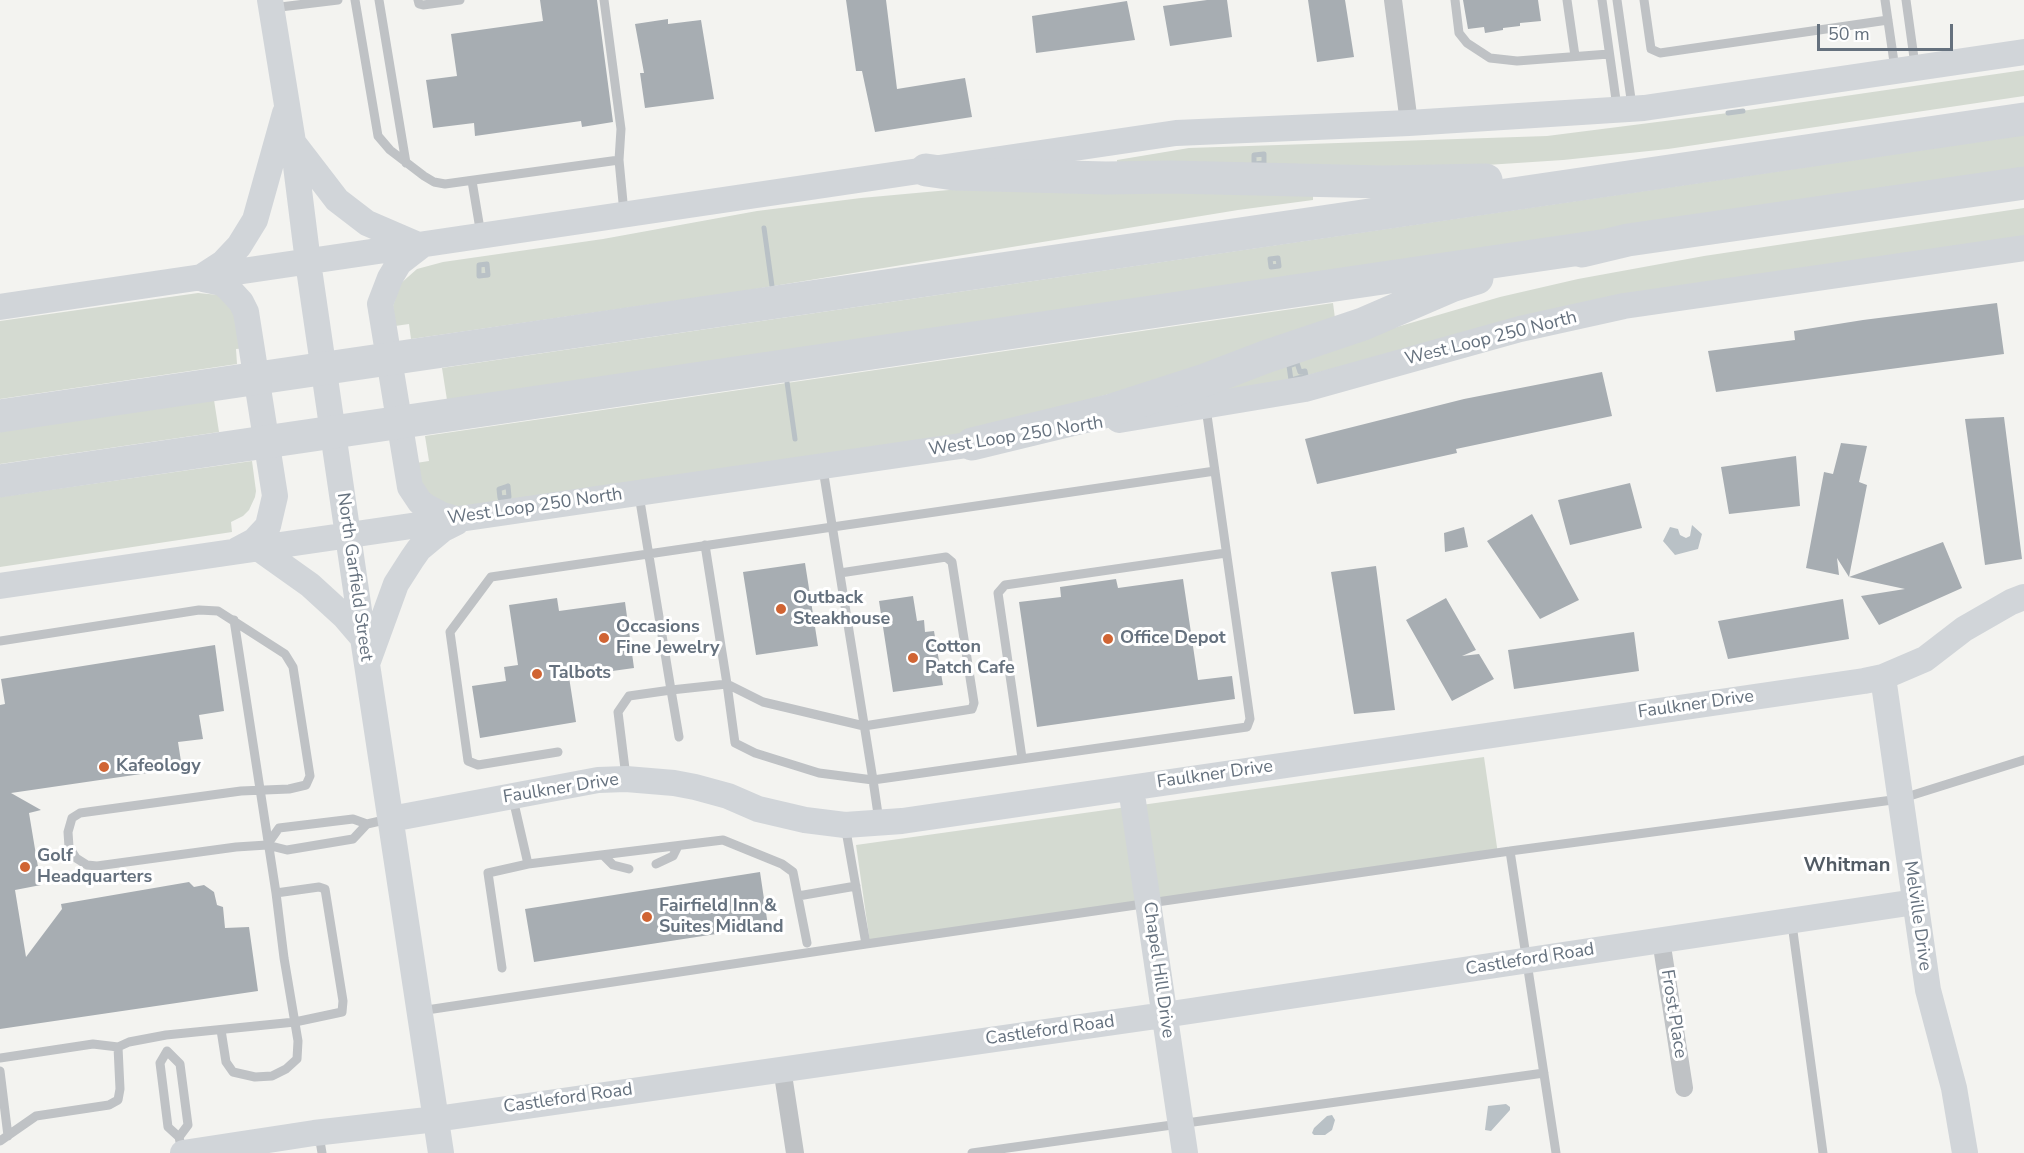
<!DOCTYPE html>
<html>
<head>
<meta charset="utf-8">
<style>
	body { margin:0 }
	#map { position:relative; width:2024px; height:1153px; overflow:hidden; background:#f3f3f0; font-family:"Nunito Sans",sans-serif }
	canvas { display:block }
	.scale { position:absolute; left:1817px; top:24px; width:136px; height:27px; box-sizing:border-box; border:3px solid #65717e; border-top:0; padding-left:8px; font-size:18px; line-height:21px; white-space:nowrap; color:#65717e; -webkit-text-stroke:4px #fff; paint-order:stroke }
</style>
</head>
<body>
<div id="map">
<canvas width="2024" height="1153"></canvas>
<div class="scale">50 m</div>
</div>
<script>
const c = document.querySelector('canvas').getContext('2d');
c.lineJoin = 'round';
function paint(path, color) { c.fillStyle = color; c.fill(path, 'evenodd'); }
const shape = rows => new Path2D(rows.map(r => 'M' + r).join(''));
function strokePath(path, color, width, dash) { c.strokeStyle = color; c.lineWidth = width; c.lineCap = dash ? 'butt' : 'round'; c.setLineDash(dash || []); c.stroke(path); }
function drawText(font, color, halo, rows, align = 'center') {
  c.font = font + ' "Nunito Sans",sans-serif'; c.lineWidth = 6; c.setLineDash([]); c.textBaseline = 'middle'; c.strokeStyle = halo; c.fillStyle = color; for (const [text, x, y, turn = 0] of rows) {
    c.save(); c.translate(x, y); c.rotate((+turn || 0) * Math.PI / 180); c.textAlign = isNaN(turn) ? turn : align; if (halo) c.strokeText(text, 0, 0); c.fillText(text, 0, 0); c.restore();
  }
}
const green = shape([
	[2024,70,2024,96,1668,149,1563,160,1456,167,1117,167,1117,160,1189,148,1547,136,1728,113],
	[2024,135,2024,169,447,400,442,368],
	[1313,188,1313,200,1238,210,737,292,411,339,409,324,395,326,393,306,400,284,417,269,443,262,603,239,757,211,861,198,949,190],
	[2024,208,2024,236,1411,348,1278,383,1173,403,1359,338,1500,297,1578,279,1704,256],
	[198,293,219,295,231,302,248,348,236,349,237,364,0,399,0,321],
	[1333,303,1336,326,1234,361,951,436,457,507,440,503,423,488,416,463,429,461,425,436],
	[214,400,219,432,0,464,0,430],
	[252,461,256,491,255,497,249,510,243,516,231,522,232,532,0,567,0,497],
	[1484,757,1498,854,870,943,856,845]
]);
const water = shape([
	[1692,525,1702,534,1698,549,1675,555,1663,541,1670,527,1678,529,1680,535,1686,538,1690,536],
	[1506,1104,1510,1107,1510,1110,1491,1131,1485,1130,1488,1106],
	[1332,1115,1335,1120,1332,1130,1325,1135,1314,1135,1312,1133,1314,1128,1327,1116]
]);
const stream = shape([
	[1728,113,1743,111],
	[1264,154,1264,163,1254,164,1254,155,1264,154],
	[764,228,772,286],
	[1278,258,1279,266,1271,267,1270,259,1278,258],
	[487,264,488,275,479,276,479,265,487,264],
	[1297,363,1300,372,1305,371,1306,376,1291,380,1289,366,1297,363],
	[787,382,795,439],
	[508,486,509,497,500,498,499,489,508,486]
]);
const building = shape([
	[540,0,597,0,613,122,582,127,581,121,475,136,474,123,433,128,426,80,457,76,451,34,543,21],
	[846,0,886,0,897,89,965,78,972,117,875,132,862,71,856,71],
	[1207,0,1227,0,1232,37,1170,46,1163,6],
	[1308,0,1345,0,1354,57,1317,62],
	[1463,0,1538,0,1541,21,1520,23,1520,26,1503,28,1503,30,1485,33,1484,27,1468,29],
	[1127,1,1135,40,1036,53,1032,16],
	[668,19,668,24,701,20,714,99,645,108,640,73,644,73,635,24],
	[1997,303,2004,354,1716,392,1708,351,1795,340,1794,331,1863,320],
	[1602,372,1612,416,1456,449,1457,453,1317,484,1305,439,1464,399],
	[2004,417,2022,559,1985,565,1965,419],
	[1841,443,1867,446,1859,482,1867,485,1849,577,1837,558,1839,575,1806,568,1824,472,1833,474],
	[1796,456,1800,506,1729,514,1721,467],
	[1630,483,1642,528,1570,545,1558,500],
	[1532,514,1579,600,1540,619,1487,541],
	[1464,527,1468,547,1445,552,1444,533],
	[1943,542,1962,588,1879,625,1861,596,1905,589,1849,577],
	[805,563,818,646,756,655,743,572],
	[1376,566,1395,710,1354,714,1331,572],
	[1116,579,1118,588,1183,579,1198,680,1232,676,1235,699,1037,727,1019,602,1061,597,1060,587],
	[913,596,917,621,924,620,925,632,934,631,943,685,893,692,879,601],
	[557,598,559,611,625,602,634,668,569,677,576,722,480,738,472,686,506,681,504,667,518,665,509,605],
	[1446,598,1476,650,1462,656,1479,654,1494,679,1452,701,1406,620],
	[1843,599,1849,639,1728,659,1718,621],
	[1634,632,1639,671,1514,689,1508,650],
	[215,645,224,711,199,715,203,739,178,742,182,768,11,793,41,810,29,813,41,885,15,890,26,957,62,909,61,904,189,882,194,887,204,885,214,892,217,905,223,907,225,928,249,927,258,991,0,1029,0,705,5,704,1,679],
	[760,872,768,926,534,962,525,909]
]);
const lane = shape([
	[355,0,378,136,390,150,424,176,434,182,445,184,619,160,624,213],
	[379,0,406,163],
	[418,0,419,4,423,5,460,0],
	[604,0,621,129,619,160],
	[1455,0,1459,33,1467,43,1490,58,1517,61,1609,54],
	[1567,0,1575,56],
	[1602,0,1617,107],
	[1617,0,1632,106],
	[1644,0,1651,49,1660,53,1888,20],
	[1885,0,1895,69],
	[1906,0,1915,65],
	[272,8,338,0],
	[472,181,481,235],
	[823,469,873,780,1247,727,1250,719,1206,408],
	[705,545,727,684,763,702,864,726,972,709,974,703,952,562,946,557,840,573],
	[0,641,199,610,218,611,285,654,293,667,310,776,306,785,289,789,241,791,80,813,72,818,68,832,69,847,76,858,87,865,97,866,236,847,267,845,287,850,353,839,367,824],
	[679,737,671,690,727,684,735,743,755,753,819,773,873,780,879,821],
	[558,752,478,765,468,761,450,632,491,577,1215,471],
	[1022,758,998,593,1005,585,1226,553],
	[626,777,618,712,629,696,671,690,639,495],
	[845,825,866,944],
	[267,845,279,828,353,819,367,824,389,819],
	[603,855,613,865,629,869],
	[528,864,723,840,782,864,793,872,807,943],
	[656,864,673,856,678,846],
	[798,896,856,886],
	[1792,924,1823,1153],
	[502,968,488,873,528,864,513,799],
	[420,1011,866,944,1510,851],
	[221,1030,226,1062,233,1072,255,1077,272,1076,286,1069,297,1059,298,1041,284,958,276,893],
	[0,1058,93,1044,118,1047],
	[0,1071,8,1136],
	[319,1135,322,1153],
	[179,1137,188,1125,180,1064,167,1051,160,1063,168,1127,179,1137,182,1151],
	[0,1141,36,1116,109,1105,118,1100,120,1089,118,1047,129,1042,166,1035,295,1022,342,1012,343,1001,325,889,319,887,276,893,234,620],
	[972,1153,1544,1073],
	[1556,1153,1510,851,1900,799,2024,760]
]);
const street = shape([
	[1393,0,1409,123],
	[1661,940,1684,1088],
	[782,1068,795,1153]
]);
const secondary = shape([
	[270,0,293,142,308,262,363,638,441,1153],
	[294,144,337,200,367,223,418,245],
	[421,246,399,263,390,278,380,304,410,487,420,502,427,507,442,515,456,519],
	[203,276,223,263,239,246,255,220,285,113],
	[203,279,222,283,229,289,241,302,246,312,275,496,268,526,254,541,237,550],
	[0,307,1176,133,1409,123,1644,108,2024,52],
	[1119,420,1305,389,1520,329,1624,306,2024,248],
	[258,548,310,585,345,617,363,638],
	[0,586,988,442],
	[368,661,396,584,412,559,419,549,443,529,457,522],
	[1883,677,1928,990,1954,1088,1965,1153],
	[1131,788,1185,1153],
	[391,819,598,780,626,779,674,783,695,787,728,796,758,809,805,820,845,825,902,821,1864,681,1883,677,1925,659,1964,629,2011,602,2024,597],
	[183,1153,314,1133,436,1119,1164,1015,1915,902]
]);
const highway = shape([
	[926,170,954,174,1106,178,1170,177,1384,182,1486,180],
	[1582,251,1628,240,2024,183],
	[0,416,2024,119],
	[972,444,1112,410,1205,380,1265,357,1363,324,1451,286,1477,278],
	[0,481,1601,246]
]);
const markers = [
	[781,609,6,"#d06433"],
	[604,638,6,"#d06433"],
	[1108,639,6,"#d06433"],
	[913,658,6,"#d06433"],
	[537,674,6,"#d06433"],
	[104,767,6,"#d06433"],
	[25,867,6,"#d06433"],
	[647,917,6,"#d06433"]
];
const streetNames = [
	["West Loop 250 North",1491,339,-14],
	["West Loop 250 North",1016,437,-9],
	["West Loop 250 North",535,507,-8],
	["North Garfield Street",354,577,82],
	["Faulkner Drive",1696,705,-8],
	["Faulkner Drive",1215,775,-8],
	["Faulkner Drive",561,789,-9],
	["Melville Drive",1917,916,82],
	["Castleford Road",1530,960,-9],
	["Chapel Hill Drive",1158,970,82],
	["Frost Place",1673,1014,81],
	["Castleford Road",1050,1031,-8],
	["Castleford Road",568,1099,-8]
];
const poiNames = [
	["Outback",793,599],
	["Steakhouse",793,620],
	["Occasions",616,628],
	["Fine Jewelry",616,649],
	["Office Depot",1120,639],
	["Cotton",925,648],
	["Patch Cafe",925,669],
	["Talbots",549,674],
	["Kafeology",116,767],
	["Golf",37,857],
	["Headquarters",37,878],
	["Fairfield Inn &",659,907],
	["Suites Midland",659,928]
];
const neighbourhoodNames = [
	["Whitman",1847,866]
];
paint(green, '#d4dad1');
paint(water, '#b9c1c6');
strokePath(stream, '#b9c1c6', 5);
paint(building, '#a7adb2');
strokePath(lane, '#bfc2c5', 9);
strokePath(street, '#bfc2c5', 18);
strokePath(secondary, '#d1d5d9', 26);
strokePath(highway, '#d1d5d9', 33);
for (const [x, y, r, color] of markers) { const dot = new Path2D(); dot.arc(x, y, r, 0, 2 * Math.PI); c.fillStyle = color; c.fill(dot); strokePath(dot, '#fff', 2); }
drawText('18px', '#65717e', '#fff', streetNames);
drawText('bold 18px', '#65717e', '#fff', poiNames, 'left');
drawText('bold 20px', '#525b64', '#fff', neighbourhoodNames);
</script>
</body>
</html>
